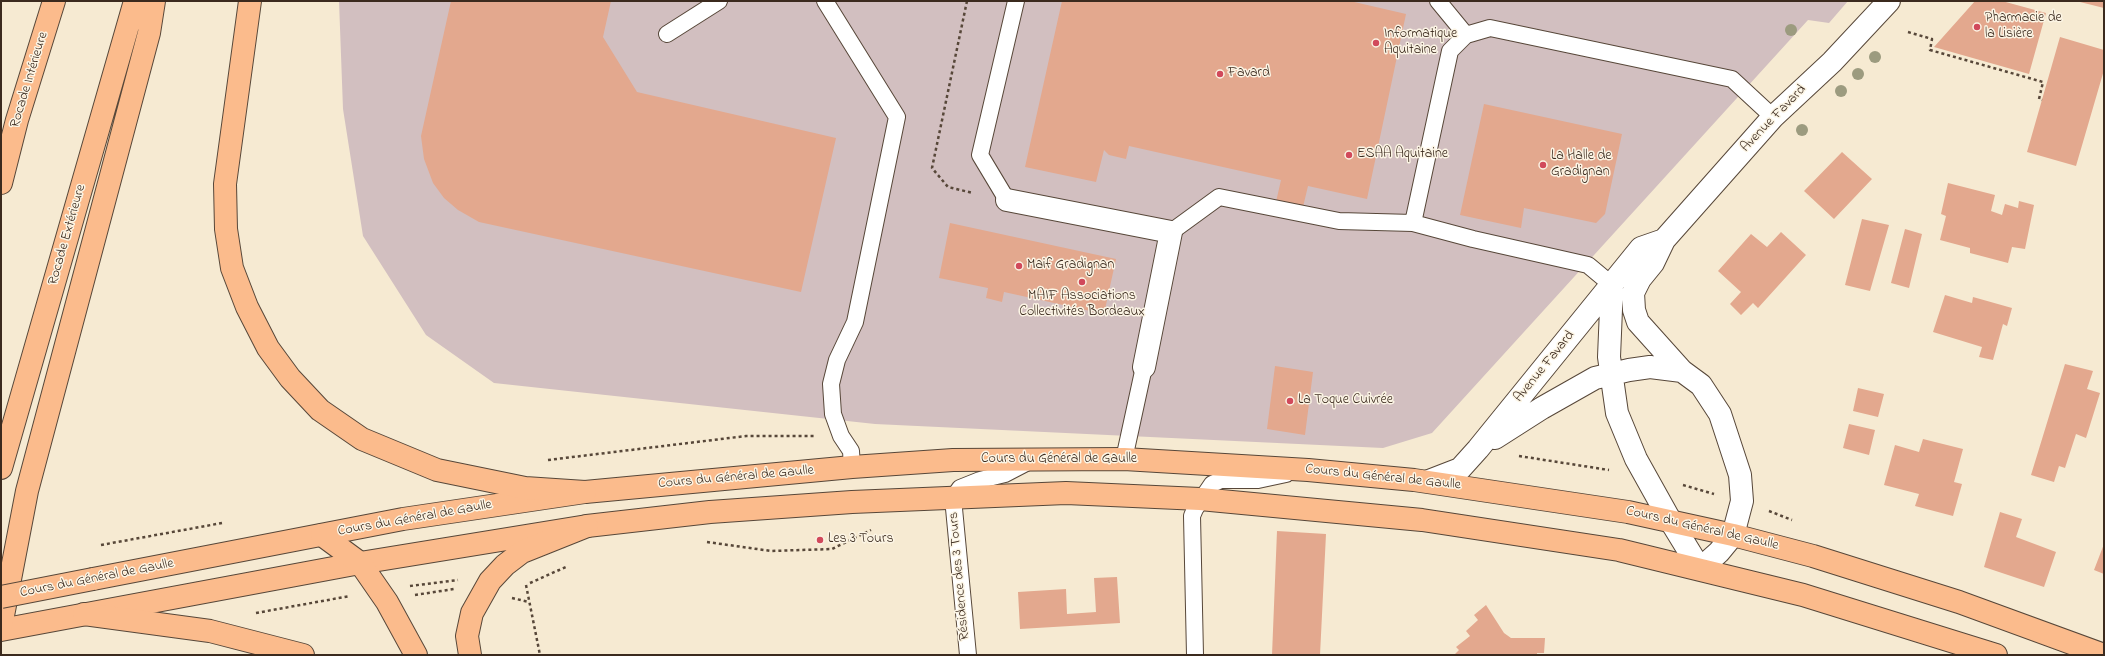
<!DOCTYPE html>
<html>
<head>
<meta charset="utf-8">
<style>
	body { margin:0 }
	#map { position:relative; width:2105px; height:656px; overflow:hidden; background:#f6ead2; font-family:"Indie Flower",sans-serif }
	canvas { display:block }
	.frame { position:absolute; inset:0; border:2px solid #3b2a1e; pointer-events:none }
</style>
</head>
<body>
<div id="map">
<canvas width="2105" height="656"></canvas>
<div class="frame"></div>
</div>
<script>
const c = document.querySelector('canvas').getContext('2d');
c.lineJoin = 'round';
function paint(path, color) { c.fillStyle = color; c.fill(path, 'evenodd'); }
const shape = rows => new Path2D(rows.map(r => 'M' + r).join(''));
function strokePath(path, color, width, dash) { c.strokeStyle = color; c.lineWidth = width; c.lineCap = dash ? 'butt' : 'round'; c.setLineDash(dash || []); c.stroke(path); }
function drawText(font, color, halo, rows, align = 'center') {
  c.font = font + ' "Indie Flower",sans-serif'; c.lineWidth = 3; c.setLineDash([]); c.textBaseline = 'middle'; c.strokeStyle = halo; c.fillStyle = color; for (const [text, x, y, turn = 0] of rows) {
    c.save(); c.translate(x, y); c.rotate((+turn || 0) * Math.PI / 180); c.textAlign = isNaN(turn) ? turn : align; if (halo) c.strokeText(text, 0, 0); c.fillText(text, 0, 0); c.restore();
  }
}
const industrial = shape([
	[339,1,1848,1,1829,23,1808,20,1432,433,1383,448,875,424,494,383,426,335,363,236,343,109]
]);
const building = shape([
	[451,1,611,1,603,37,637,92,836,138,801,292,479,222,458,210,444,198,433,183,424,159,421,136],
	[1062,1,1350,1,1406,14,1367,199,1308,186,1303,207,1276,202,1281,180,1129,146,1126,159,1109,155,1104,150,1096,182,1025,167],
	[1975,1,2002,1,2046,13,2029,74,1934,47],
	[2080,1,2104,1,2104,8,2080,2],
	[2060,37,2104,50,2104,70,2076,166,2027,152],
	[1484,104,1622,134,1605,214,1596,223,1524,208,1521,228,1460,215],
	[1842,152,1872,179,1834,219,1804,191],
	[1948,183,1995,195,1991,211,2002,215,2005,204,2018,208,2019,201,2034,205,2025,249,2012,247,2008,263,1970,253,1970,248,1940,240,1946,216,1941,214],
	[1862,219,1889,225,1870,291,1845,285],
	[950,223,1116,259,1104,314,1004,292,1002,302,986,298,988,288,939,278],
	[1905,229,1922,234,1909,288,1891,283],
	[1781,232,1806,255,1758,308,1753,303,1741,315,1730,304,1741,292,1718,271,1751,234,1767,247],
	[1945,295,1972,303,1973,297,2012,308,2007,326,2003,324,1993,360,1979,357,1982,347,1933,332],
	[2065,364,2093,371,2087,389,2100,393,2086,438,2076,434,2065,468,2059,466,2054,482,2031,475],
	[1275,366,1313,372,1305,435,1267,429],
	[1858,388,1884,394,1878,417,1853,411],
	[1849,424,1875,430,1869,455,1843,448],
	[1923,439,1963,449,1954,482,1962,484,1953,516,1915,506,1919,494,1884,485,1895,445,1919,452],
	[2000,512,2022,519,2016,537,2056,552,2044,587,1984,567],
	[1277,531,1326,534,1320,655,1272,655],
	[2104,544,2104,574,2094,570],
	[1117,577,1120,623,1020,629,1018,592,1066,589,1067,614,1096,612,1094,578],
	[1486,605,1504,633,1511,638,1545,638,1544,653,1537,653,1537,655,1454,655,1459,650,1456,647,1470,636,1466,631,1478,620,1474,615]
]);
const path = shape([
	[967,1,932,168,948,187,973,193],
	[1908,32,1932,39,1930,50,2043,82,2039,99,2042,100],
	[1519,456,1609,470],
	[548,460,746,436,815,436],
	[1683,485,1714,494],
	[1769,511,1792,520],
	[707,542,771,551,832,549,871,530],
	[101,545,222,523],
	[530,583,568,566],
	[526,585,540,655],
	[410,586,458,580],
	[415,595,454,589],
	[512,598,529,602],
	[256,613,350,596]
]);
const service = shape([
	[825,1,897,117,855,322,837,360,831,384,833,414,841,436,851,451,852,467],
	[1438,1,1466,35],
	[667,34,719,1],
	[1007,200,980,155,1016,1],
	[1171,232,1219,197,1339,221,1413,223],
	[1612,285,1588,265,1473,239,1413,223,1450,51,1466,35,1490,28,1732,79,1773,117],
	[1124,459,1144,367],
	[968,655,953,498,960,488,980,480,1005,474,1030,461],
	[1195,655,1192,516,1195,509,1212,484,1221,480,1258,480,1286,474]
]);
const minor = shape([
	[1007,200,1171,232,1144,367]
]);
const tertiary = shape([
	[1612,285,1609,357,1617,413,1636,459,1670,520,1700,569,1719,552,1733,535,1742,501,1740,475,1720,414,1701,385,1682,371,1638,322,1634,310,1633,293,1640,279,1653,263,1664,240,1773,117,1832,62,1889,1],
	[1495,438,1542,408,1595,378,1629,370,1650,367,1682,371],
	[1429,481,1460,469,1478,449,1641,248,1664,240]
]);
const primary = shape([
	[93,579,403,519,585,492,852,467,953,460,1124,459,1308,470,1414,480,1628,512,1733,535,1813,556,1959,602,2104,655],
	[1,630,360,563,587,526,710,512,852,502,1066,493,1200,499,1422,520,1619,550,1803,595,1996,655]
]);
const motorway = shape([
	[250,1,225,184,226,229,232,268,247,307,268,348,290,378,320,410,362,439,437,470,525,488,585,492],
	[1,183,17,120,54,1],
	[1,468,135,1],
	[322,535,360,563,387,602,416,655],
	[84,614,210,631,303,655],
	[1,626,27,491,149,33,154,1],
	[470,655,467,636,472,613,490,581,505,565,522,552,587,526]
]);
const primaryBridge = shape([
	[1,597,93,579]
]);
const trees = [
	[1791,30],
	[1875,57],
	[1858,74],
	[1841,91],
	[1802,130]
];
const markers = [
	[1977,27,4,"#d1495b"],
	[1376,43,4,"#d1495b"],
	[1220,74,4,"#d1495b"],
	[1349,155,4,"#d1495b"],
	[1543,165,4,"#d1495b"],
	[1019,266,4,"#d1495b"],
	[1082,282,4,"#d1495b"],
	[1290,401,4,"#d1495b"],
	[820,540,4,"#d1495b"]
];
const poiNames = [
	["Pharmacie de",1985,19],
	["la Lisière",1985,35],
	["Informatique",1384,35],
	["Aquitaine",1384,51],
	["Favard",1228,74],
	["ESAA Aquitaine",1357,155],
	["La Halle de",1551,157],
	["Gradignan",1551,173],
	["Maif Gradignan",1027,266],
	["MAIF Associations",1082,297,"center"],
	["Collectivités Bordeaux",1082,313,"center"],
	["La Toque Cuivrée",1298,401],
	["Les 3 Tours",828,540]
];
const streetNames = [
	["Rocade Intérieure",30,80,-73],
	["Avenue Favard",1774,119,-46],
	["Rocade Extérieure",68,235,-74],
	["Avenue Favard",1545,367,-51],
	["Cours du Général de Gaulle",1059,460],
	["Cours du Général de Gaulle",736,478,-5],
	["Cours du Général de Gaulle",1383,478,6],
	["Cours du Général de Gaulle",415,519,-10],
	["Cours du Général de Gaulle",1702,529,13],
	["Résidence des 3 Tours",960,576,-95],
	["Cours du Général de Gaulle",97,579,-11]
];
paint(industrial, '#d2bfc0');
paint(building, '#e3a88e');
strokePath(service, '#574739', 18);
strokePath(minor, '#574739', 24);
strokePath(tertiary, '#574739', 24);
strokePath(primary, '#574739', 24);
strokePath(motorway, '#574739', 24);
strokePath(path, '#574739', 2.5, [3, 3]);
strokePath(service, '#fff', 16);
strokePath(minor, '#fff', 22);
strokePath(tertiary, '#fff', 22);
strokePath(primary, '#fbbb8c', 22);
strokePath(motorway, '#fbbb8c', 22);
strokePath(primaryBridge, '#574739', 24, []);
strokePath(primaryBridge, '#fbbb8c', 22);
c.fillStyle = '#9c9b7f';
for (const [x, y] of trees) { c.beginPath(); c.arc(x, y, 6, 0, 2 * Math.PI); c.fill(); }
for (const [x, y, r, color] of markers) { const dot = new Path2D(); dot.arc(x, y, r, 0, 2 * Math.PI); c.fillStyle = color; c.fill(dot); strokePath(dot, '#fcf5e5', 1.5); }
drawText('14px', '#3b2a1e', '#fcf5e5', poiNames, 'left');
drawText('14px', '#3b2a1e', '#fcf5e5', streetNames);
</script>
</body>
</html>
